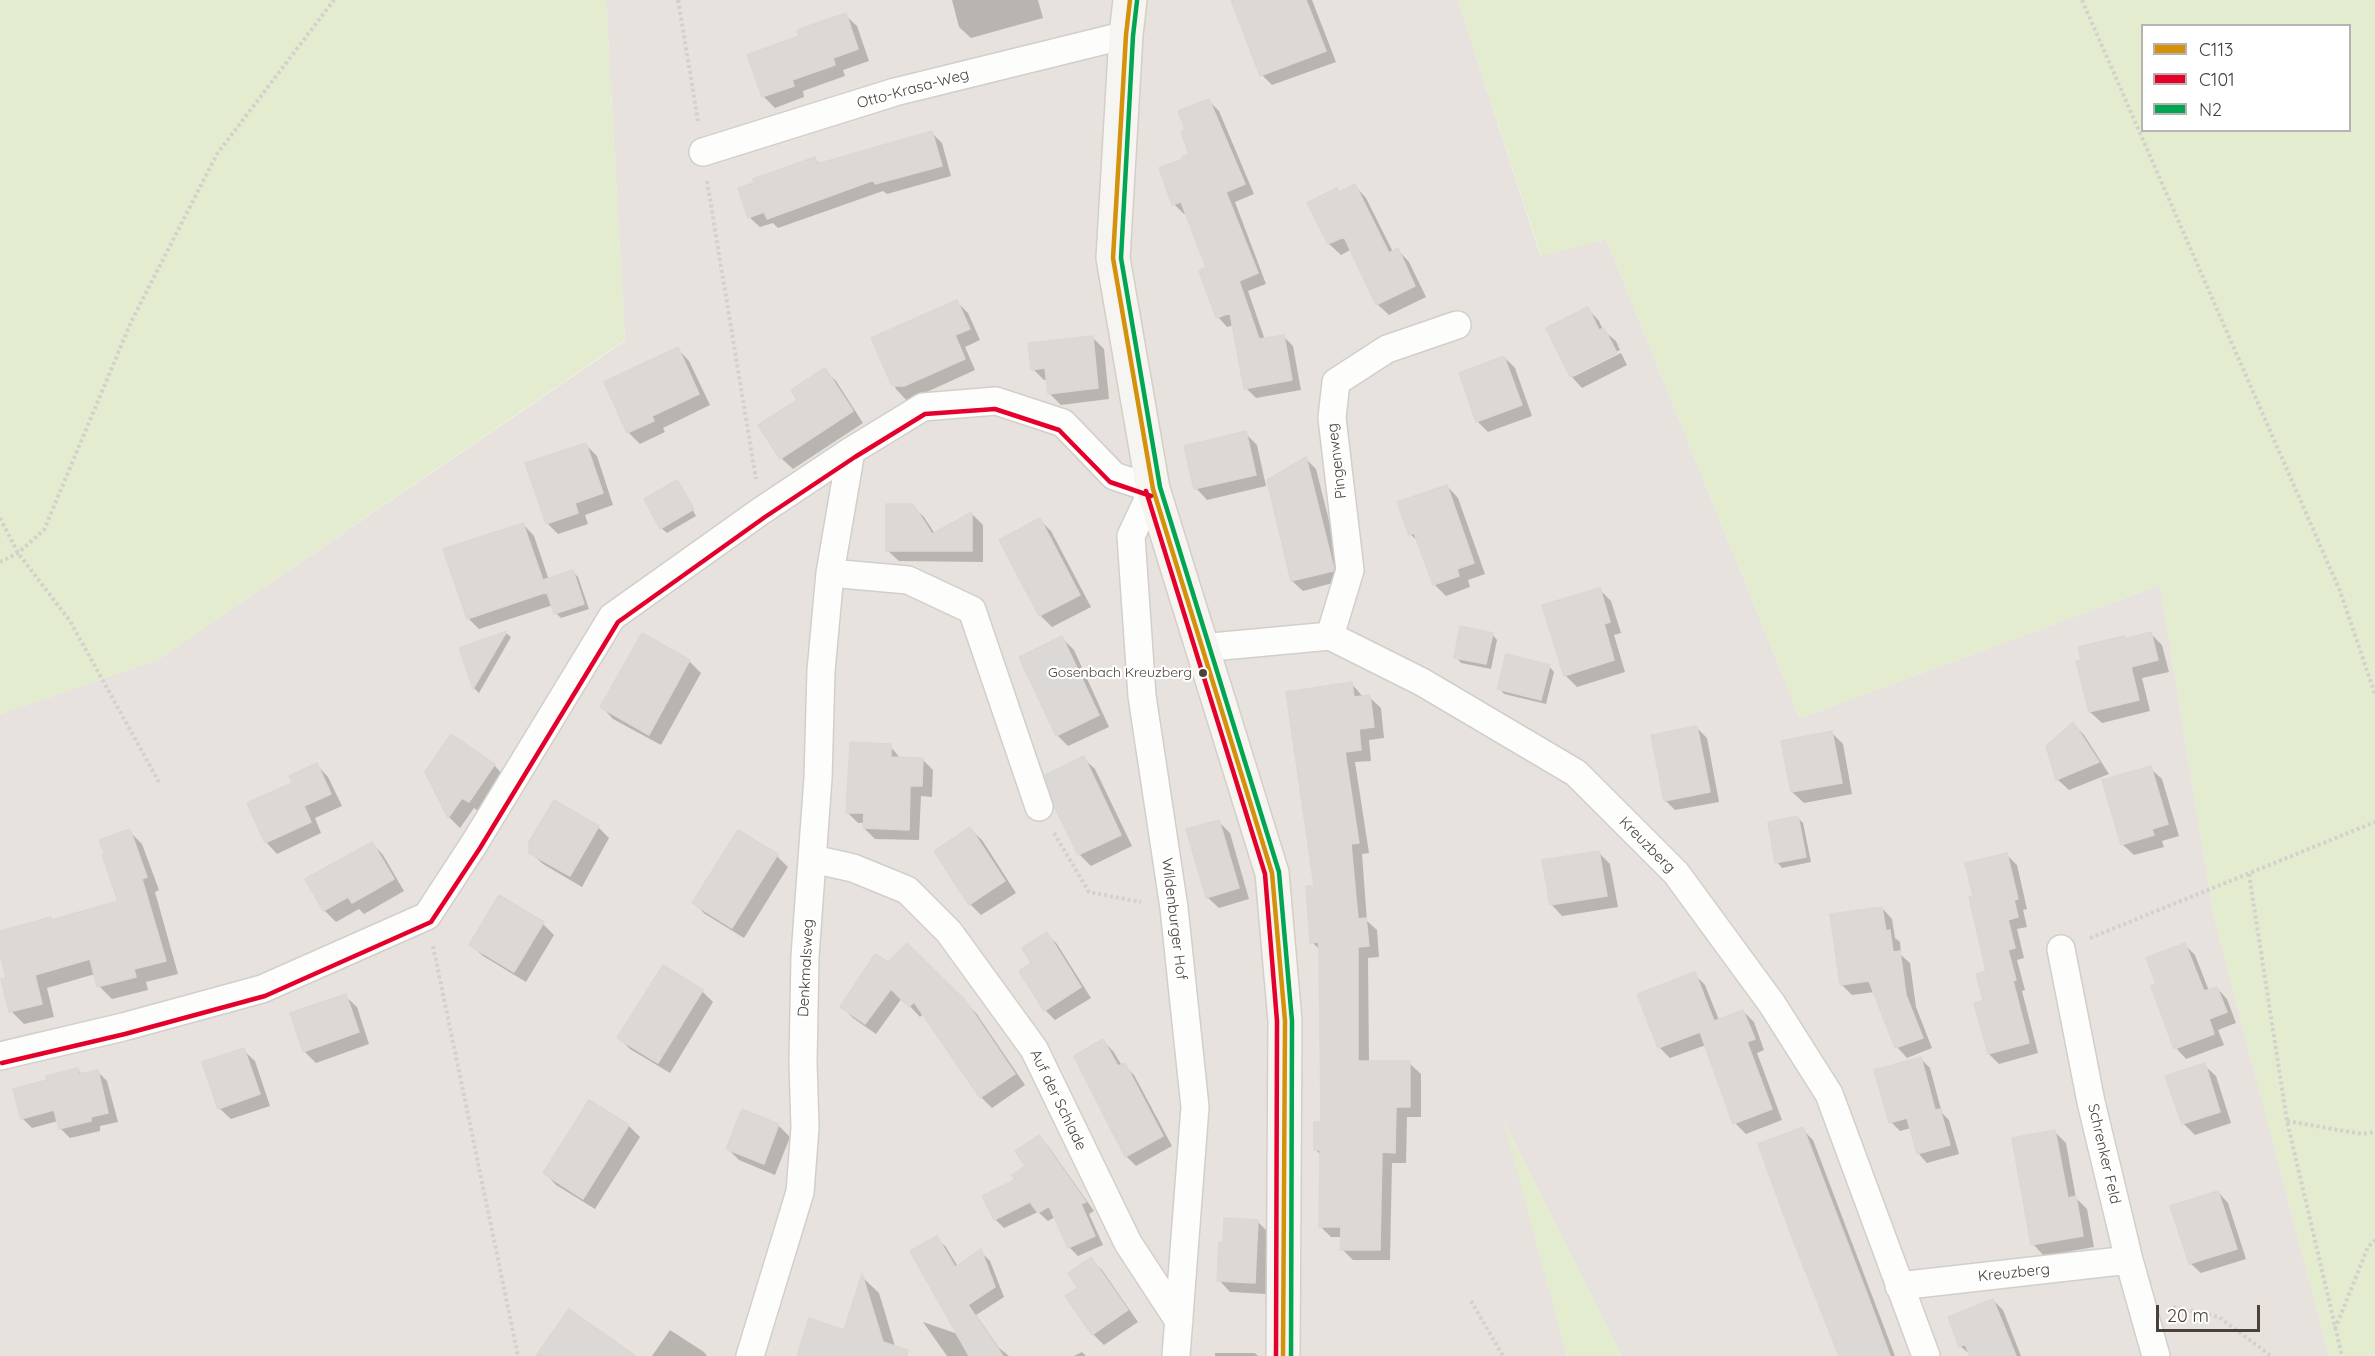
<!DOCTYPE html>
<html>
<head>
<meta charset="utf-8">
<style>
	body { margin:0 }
	#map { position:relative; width:2375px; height:1356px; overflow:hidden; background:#f3f1ee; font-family:Quicksand,sans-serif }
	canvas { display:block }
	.legend { position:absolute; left:2141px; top:24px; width:210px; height:108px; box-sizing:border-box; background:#fff; border:2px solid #b7b3b0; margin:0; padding:8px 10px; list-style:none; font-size:18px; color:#4a413a }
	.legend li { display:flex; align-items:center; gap:12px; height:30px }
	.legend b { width:30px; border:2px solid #b7b3b0 }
	.scale { position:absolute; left:2156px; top:1305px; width:104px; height:27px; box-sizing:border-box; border:3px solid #4a413a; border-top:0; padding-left:8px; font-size:18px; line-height:21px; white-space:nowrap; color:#4a413a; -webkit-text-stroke:4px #fff; paint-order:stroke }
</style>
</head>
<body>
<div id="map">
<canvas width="2375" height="1356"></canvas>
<ul class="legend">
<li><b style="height:8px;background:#d4920c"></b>C113</li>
<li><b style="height:8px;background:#e4002b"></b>C101</li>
<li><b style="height:8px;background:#00a651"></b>N2</li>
</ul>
<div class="scale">20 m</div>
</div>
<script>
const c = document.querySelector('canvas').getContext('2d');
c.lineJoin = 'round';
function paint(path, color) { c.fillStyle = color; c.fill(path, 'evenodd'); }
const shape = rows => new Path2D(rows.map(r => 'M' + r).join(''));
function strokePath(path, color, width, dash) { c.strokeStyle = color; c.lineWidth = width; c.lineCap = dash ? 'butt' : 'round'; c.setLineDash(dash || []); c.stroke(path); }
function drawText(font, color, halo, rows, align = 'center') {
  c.font = font + ' Quicksand,sans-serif'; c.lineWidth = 4.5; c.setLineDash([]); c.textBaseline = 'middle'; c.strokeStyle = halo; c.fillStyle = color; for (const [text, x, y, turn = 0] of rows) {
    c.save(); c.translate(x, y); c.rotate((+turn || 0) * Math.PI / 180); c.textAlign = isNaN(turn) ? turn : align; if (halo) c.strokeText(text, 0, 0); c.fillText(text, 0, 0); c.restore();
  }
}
const residential = shape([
	[606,0,1458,0,1540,255,1606,239,1800,718,2160,585,2214,917,2329,1356,1622,1356,1505,1124,1567,1356,0,1356,0,714,157,660,625,341]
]);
const green = shape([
	[0,0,606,0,625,340,157,660,0,714],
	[1458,0,2375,0,2375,1356,2329,1356,2214,917,2160,585,1800,718,1606,239,1541,256],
	[2142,26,2350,26,2350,130,2142,130],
	[1503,1120,1622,1356,1567,1356]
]);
const shadow = shape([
	[952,0,1038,0,1043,18,971,38,959,27],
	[1234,0,1312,0,1336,62,1272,85,1262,75],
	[845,15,857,26,869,61,843,70,845,76,803,91,804,97,775,108,763,96,801,37],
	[1209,101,1219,111,1254,194,1235,202,1266,284,1248,291,1265,340,1283,336,1293,346,1301,390,1256,398,1246,388,1234,325,1227,327,1218,317,1208,268,1187,213,1184,214,1174,204,1185,160,1191,155],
	[932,133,942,143,951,176,887,194,883,191,778,228,773,223,760,227,749,217,814,159,820,164],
	[1355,186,1366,198,1393,252,1398,250,1409,262,1426,297,1389,315,1377,304,1352,249,1341,255,1329,244,1309,204],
	[957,302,968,313,980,340,965,347,975,370,907,401,896,389,873,339],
	[1588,309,1599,321,1603,330,1616,341,1620,350,1573,374,1573,377,1621,353,1627,365,1582,388,1571,376],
	[1092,337,1104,349,1109,399,1061,405,1049,393,1048,380,1044,380,1033,369],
	[678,349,689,361,710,405,663,428,665,432,640,444,628,432,606,383],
	[1504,357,1515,368,1532,416,1488,432,1477,421],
	[825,370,836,381,863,423,793,469,781,458,799,400],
	[1245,433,1257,445,1266,486,1207,500,1196,488],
	[586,445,597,456,613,505,585,515,588,524,558,534,547,523],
	[1306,459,1316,469,1344,580,1303,591,1292,581],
	[677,482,696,516,667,533,661,528],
	[1447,486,1458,498,1485,574,1468,580,1470,587,1446,596,1435,585,1420,543,1410,534],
	[912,506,924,517,935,534,972,514,983,525,983,562,899,561,887,550],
	[1040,520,1051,531,1091,607,1052,627,1040,615,1001,540],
	[523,524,534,536,549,580,573,572,578,577,589,609,561,618,556,613,553,605,479,629,468,618],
	[1599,589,1611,601,1621,633,1614,635,1625,672,1577,687,1565,675],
	[506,633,511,637,479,693,474,688,461,649],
	[1492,634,1497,640,1491,669,1461,663,1456,657],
	[2151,634,2162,645,2169,672,2142,678,2150,711,2102,723,2090,712,2124,637,2126,640],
	[642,635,689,661,701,673,661,745,613,719,602,707],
	[1062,638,1074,650,1109,727,1068,746,1057,735],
	[1549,666,1554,672,1546,704,1504,694,1499,688],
	[1352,684,1363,697,1369,697,1381,708,1384,738,1369,740,1371,761,1355,762,1369,853,1362,854,1367,921,1377,930,1379,957,1368,958,1369,1063,1409,1063,1421,1074,1421,1117,1407,1117,1406,1163,1392,1163,1390,1260,1353,1260,1342,1249,1342,1237,1331,1237,1320,1226,1321,1155,1315,1149,1322,1124,1321,951,1312,942,1315,887],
	[2073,724,2084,735,2109,774,2069,790,2057,779],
	[1697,728,1707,738,1719,802,1675,810,1665,800],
	[1832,733,1843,744,1852,794,1804,803,1792,792],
	[890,746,901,759,922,759,933,770,932,797,921,796,919,840,875,839,864,828,865,823,858,823,847,812],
	[1083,758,1095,769,1132,846,1091,866,1079,854],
	[317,765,328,777,342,806,315,818,321,833,277,854,266,842,294,783],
	[494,765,505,777,481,813,474,808,460,828,449,817,426,773],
	[2150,768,2162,779,2179,836,2162,841,2164,847,2134,855,2122,844],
	[1798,818,1803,823,1811,862,1782,868,1777,862],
	[1219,822,1230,833,1249,899,1219,908,1207,897],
	[598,827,609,838,582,887,543,864,531,853],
	[970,829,982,840,1016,893,981,915,970,904],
	[129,831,142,844,159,890,155,892,178,974,146,982,148,990,112,999,99,986,95,974,47,988,54,1017,24,1024,11,1011,8,979,0,950,0,933,50,919,53,921,120,902],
	[372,843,383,855,404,891,364,914,359,909,336,922,324,910],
	[1598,852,1610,864,1618,907,1562,916,1551,904],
	[2007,855,2017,865,2027,909,2023,910,2027,927,2017,929,2024,958,2017,960,2025,990,2022,991,2038,1053,1999,1064,1989,1054,1985,1001,1988,972,1974,897],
	[777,856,788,867,744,938,705,914,694,903],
	[1882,908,1892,919,1895,938,1900,942,1901,955,1910,963,1916,1007,1932,1048,1907,1058,1897,1047,1875,992,1852,995,1842,985],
	[543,924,554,935,526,982,483,956,471,945],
	[1047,934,1057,944,1091,998,1055,1020,1045,1010],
	[907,945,976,1013,1025,1085,992,1108,981,1097,924,1013,920,1017,902,998,876,1034,853,1018,842,1007],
	[2185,945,2195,955,2209,991,2217,988,2227,999,2236,1023,2218,1030,2224,1045,2186,1059,2176,1048],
	[1694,974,1705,985,1719,1020,1743,1011,1754,1022,1764,1050,1757,1053,1782,1120,1746,1134,1735,1123,1706,1045,1670,1058,1660,1048,1639,995],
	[702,991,713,1002,670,1073,630,1049,619,1038],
	[345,996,357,1007,369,1044,316,1063,304,1051],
	[1103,1041,1113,1051,1122,1066,1124,1065,1134,1075,1172,1146,1136,1166,1126,1156],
	[243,1050,255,1061,270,1106,231,1119,219,1108],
	[1921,1059,1930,1068,1942,1113,1949,1120,1959,1154,1927,1163,1918,1153,1911,1128,1900,1131,1891,1122],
	[2204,1065,2216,1076,2231,1123,2195,1135,2183,1123],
	[78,1070,83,1075,97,1071,107,1081,118,1122,100,1126,100,1131,70,1138,60,1128,58,1121,32,1128,22,1118],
	[589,1102,629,1126,640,1137,595,1209,556,1185,545,1173],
	[743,1111,779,1126,790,1137,775,1175,739,1160,728,1149],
	[1802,1129,1813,1140,1895,1356,1839,1356,1760,1145],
	[2055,1132,2066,1143,2076,1198,2087,1209,2094,1247,2044,1256,2033,1244],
	[1039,1137,1048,1146,1094,1211,1089,1214,1103,1245,1078,1256,1069,1247,1055,1217,1048,1221,1038,1212,1004,1228,995,1219,1028,1166],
	[2218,1192,2228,1203,2246,1259,2201,1273,2190,1263],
	[1257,1221,1269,1233,1266,1294,1230,1292,1219,1280],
	[937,1238,946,1247,958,1267,980,1251,990,1261,1004,1297,976,1315,999,1348,1009,1356,947,1356,923,1322,958,1334],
	[1091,1259,1102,1270,1138,1322,1104,1345,1093,1334,1080,1289],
	[862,1277,879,1293,898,1356,798,1356,853,1334],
	[1993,1300,2003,1310,2021,1356,1972,1356,1960,1346],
	[670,1330,704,1352,707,1356,652,1356],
	[1082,1352,1086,1356,1074,1356],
	[1215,1353,1255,1353,1258,1356,1215,1356]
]);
const building = shape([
	[1231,0,1306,0,1326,51,1260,76,1231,0],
	[846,13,858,49,833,58,835,65,792,80,794,86,762,97,747,55,799,36,797,30,846,13],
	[1209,99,1245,184,1226,192,1258,273,1239,281,1259,339,1284,335,1292,380,1244,389,1230,313,1216,318,1199,271,1206,267,1181,202,1172,205,1159,168,1183,159,1182,157,1189,154,1181,132,1185,129,1178,111,1209,99],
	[932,131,942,166,875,184,874,180,767,219,764,212,748,218,738,188,754,183,753,179,815,157,817,164,932,131],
	[1355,184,1389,253,1398,248,1415,286,1376,305,1344,237,1328,244,1307,203,1337,188,1339,192,1355,184],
	[957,300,970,329,955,335,965,359,904,386,892,386,871,338,957,300],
	[1588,307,1599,330,1604,328,1617,353,1570,377,1546,328,1588,307],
	[1093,336,1098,388,1048,394,1045,368,1031,370,1028,343,1093,336],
	[678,347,699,394,652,416,654,421,627,433,604,382,678,347],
	[1504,356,1522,405,1476,422,1459,373,1504,356],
	[825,368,853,411,780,459,758,425,797,400,791,390,825,368],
	[1246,431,1256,475,1194,489,1184,446,1246,431],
	[586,443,603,493,575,503,578,513,546,524,525,463,586,443],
	[1306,457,1334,569,1333,571,1291,581,1267,480,1306,457],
	[677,480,694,509,660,529,644,499,677,480],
	[1447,485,1474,563,1457,569,1459,576,1433,585,1414,533,1409,535,1397,502,1447,485],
	[886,504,913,504,932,534,972,512,972,551,886,551,886,504],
	[1040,518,1080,595,1039,616,999,540,1040,518],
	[523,523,547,592,467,619,443,549,523,523],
	[573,570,584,604,554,614,543,580,573,570],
	[1600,588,1610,622,1604,624,1614,660,1564,676,1542,605,1600,588],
	[1460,626,1493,633,1486,664,1454,658,1460,626],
	[507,631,473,689,459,648,507,631],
	[2151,632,2158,660,2131,667,2139,700,2089,712,2076,661,2081,660,2078,647,2124,636,2125,639,2151,632],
	[642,633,690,660,649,735,600,707,642,633],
	[1062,636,1099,715,1056,736,1019,657,1062,636],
	[1506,654,1550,665,1541,700,1497,689,1506,654],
	[1352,682,1354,697,1370,695,1374,727,1359,729,1361,750,1345,752,1359,843,1351,844,1358,919,1366,918,1369,946,1358,947,1358,1061,1410,1061,1410,1107,1396,1107,1395,1153,1382,1152,1380,1250,1340,1250,1341,1227,1319,1227,1320,1150,1314,1150,1314,1122,1321,1122,1319,950,1318,942,1310,943,1306,886,1314,886,1286,692,1352,682],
	[2073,722,2099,762,2056,780,2046,746,2073,722],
	[1697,726,1710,792,1664,801,1651,735,1697,726],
	[1832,731,1842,783,1791,792,1781,741,1832,731],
	[451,734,495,764,469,802,462,798,448,818,425,772,451,734],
	[850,742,891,744,891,757,923,758,922,786,910,786,909,830,863,828,864,813,846,813,850,742],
	[1084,756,1121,835,1078,855,1054,806,1045,775,1084,756],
	[317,763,331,794,304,806,311,822,265,843,247,803,292,783,289,776,317,763],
	[2151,766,2168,824,2152,829,2154,835,2121,845,2102,780,2151,766],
	[554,800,599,826,570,876,529,853,529,842,554,800],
	[1798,816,1806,857,1775,863,1768,822,1798,816],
	[1219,820,1239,888,1206,898,1186,829,1219,820],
	[970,827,1005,881,969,905,934,851,970,827],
	[130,829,147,877,142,879,166,961,134,969,136,977,97,987,90,959,35,975,42,1004,9,1012,1,979,6,978,0,955,0,931,51,917,51,920,118,901,102,855,105,855,99,840,130,829],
	[738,830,778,854,732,928,692,903,738,830],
	[372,842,394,879,352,903,348,897,323,911,305,879,372,842],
	[1599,851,1607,896,1550,905,1542,860,1599,851],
	[2007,853,2018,899,2014,900,2018,917,2008,920,2015,948,2008,950,2016,980,2013,981,2029,1043,1988,1054,1974,1003,1983,1000,1976,974,1986,971,1969,897,1973,896,1965,863,2007,853],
	[499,895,544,922,514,972,469,945,499,895],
	[1882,907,1886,931,1890,930,1893,952,1900,951,1906,995,1923,1038,1895,1048,1869,981,1840,985,1830,914,1882,907],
	[1047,932,1081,987,1044,1011,1019,971,1031,963,1022,948,1047,932],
	[907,943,965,1000,1015,1074,980,1098,914,1002,909,1007,891,989,865,1024,840,1007,875,954,888,962,907,943],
	[2185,943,2204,991,2217,987,2227,1012,2209,1019,2214,1034,2174,1049,2151,986,2156,984,2146,958,2185,943],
	[663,965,703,990,658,1063,617,1038,663,965],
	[1695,972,1714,1021,1743,1010,1755,1039,1747,1042,1772,1109,1733,1124,1700,1032,1658,1048,1637,994,1695,972],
	[346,994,359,1032,303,1052,290,1013,346,994],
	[1103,1039,1118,1066,1125,1063,1163,1136,1125,1157,1074,1056,1103,1039],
	[244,1048,260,1094,218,1109,202,1062,244,1048],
	[1921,1057,1935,1110,1940,1109,1950,1145,1917,1154,1907,1118,1889,1123,1874,1070,1921,1057],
	[2205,1063,2220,1112,2182,1124,2165,1076,2205,1063],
	[78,1068,79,1074,98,1070,108,1113,91,1117,91,1121,59,1129,54,1110,21,1119,13,1089,47,1080,46,1076,78,1068],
	[589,1100,629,1125,583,1199,543,1173,589,1100],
	[742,1109,779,1124,764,1164,726,1149,742,1109],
	[1803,1127,1866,1291,1890,1356,1839,1356,1793,1240,1758,1144,1803,1127],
	[2055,1130,2068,1198,2076,1196,2083,1236,2031,1245,2012,1138,2055,1130],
	[1039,1135,1086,1202,1081,1204,1095,1236,1068,1248,1049,1206,1038,1213,1030,1202,994,1220,982,1196,1015,1180,1012,1175,1025,1166,1015,1151,1039,1135],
	[2218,1191,2237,1249,2189,1264,2170,1206,2218,1191],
	[1224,1218,1258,1220,1255,1283,1217,1281,1219,1242,1223,1243,1224,1218],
	[937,1236,955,1267,981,1249,995,1287,968,1305,1003,1356,969,1356,910,1251,937,1236],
	[1091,1257,1128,1310,1092,1335,1065,1296,1078,1288,1068,1273,1091,1257],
	[862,1274,883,1342,908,1350,907,1356,797,1356,809,1318,844,1330,862,1274],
	[1993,1299,2016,1356,1970,1356,1965,1344,1959,1347,1948,1317,1993,1299],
	[569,1309,636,1356,536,1356,569,1309]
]);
const path = shape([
	[678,0,698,121],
	[2082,0,2340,591,2375,694],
	[707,181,756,479],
	[0,518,18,553,70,621,160,784],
	[0,562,18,553,44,530,131,322,217,154,334,0],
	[1054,833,1089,892,1141,902],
	[2249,874,2287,1121,2342,1356],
	[2090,938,2375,822],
	[433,946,518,1356],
	[2287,1121,2362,1134,2375,1132],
	[1471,1301,1503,1356],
	[2173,1307,2219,1317,2271,1356],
	[2335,1329,2368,1247,2375,1240]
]);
const minor = shape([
	[703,152,895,92,1126,35],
	[830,573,908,580,972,610,1039,807],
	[1330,636,1350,570,1332,418,1336,382,1387,349,1457,325],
	[1201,648,1330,636,1422,682,1576,773,1676,873,1772,1004,1829,1094,1926,1356],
	[813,859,853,868,907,890,949,932,1034,1049,1128,1243,1179,1321],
	[2061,949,2091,1102,2129,1260,2156,1356],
	[0,1056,123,1027,262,989,427,916,474,844,612,617,761,511,851,451,923,407,996,401,1063,423,1114,476,1153,489,1131,536,1142,696,1174,908,1195,1107,1176,1356],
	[1899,1286,2129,1260],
	[750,1356,800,1192,805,1128,803,1062,805,956,818,778,821,671,830,573,851,451]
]);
const secondary = shape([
	[1130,0,1126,35,1113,258,1153,489,1272,873,1285,1021,1283,1356]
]);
const bus1 = shape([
	[1130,0,1126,35,1113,258,1153,489,1272,873,1285,1021,1283,1356]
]);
const bus2 = shape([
	[1146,491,1265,874,1277,1021,1276,1356],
	[2,1063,125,1034,265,996,431,922,480,848,618,622,765,517,855,457,925,414,995,409,1059,430,1110,482,1151,496]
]);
const bus3 = shape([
	[1137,1,1133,36,1121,258,1160,487,1279,872,1292,1021,1291,1356]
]);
const markers = [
	[1203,673,5,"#4a413a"]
];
const busNames = [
	["Gosenbach Kreuzberg",1192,673]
];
const streetNames = [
	["Otto-Krasa-Weg",913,89,-15],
	["Pingenweg",1337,461,-97],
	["Kreuzberg",1647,845,45],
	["Wildenburger Hof",1174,919,83],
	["Denkmalsweg",806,968,-87],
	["Auf der Schlade",1058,1100,64],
	["Schrenker Feld",2104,1154,77],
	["Kreuzberg",2014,1273,-6]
];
paint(residential, '#e7e2dd');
paint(green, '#e4ecd0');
paint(shadow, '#0003');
paint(building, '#dbd8d5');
strokePath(building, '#dbd8d4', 1.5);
strokePath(minor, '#d1cfcc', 30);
strokePath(secondary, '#d3cec6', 36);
strokePath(path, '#d3d1cc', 4, [3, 3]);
strokePath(minor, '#fdfdfc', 27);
strokePath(secondary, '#f7f5f1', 33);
strokePath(bus1, '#d4920c', 4.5);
strokePath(bus2, '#e4002b', 4.5);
strokePath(bus3, '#00a651', 4.5);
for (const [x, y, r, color] of markers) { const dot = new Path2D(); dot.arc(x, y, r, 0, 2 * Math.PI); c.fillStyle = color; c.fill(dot); strokePath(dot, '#fff', 2); }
drawText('14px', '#4a413a', '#fff', busNames, 'right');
drawText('15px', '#4a413a', '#fff', streetNames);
</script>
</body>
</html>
